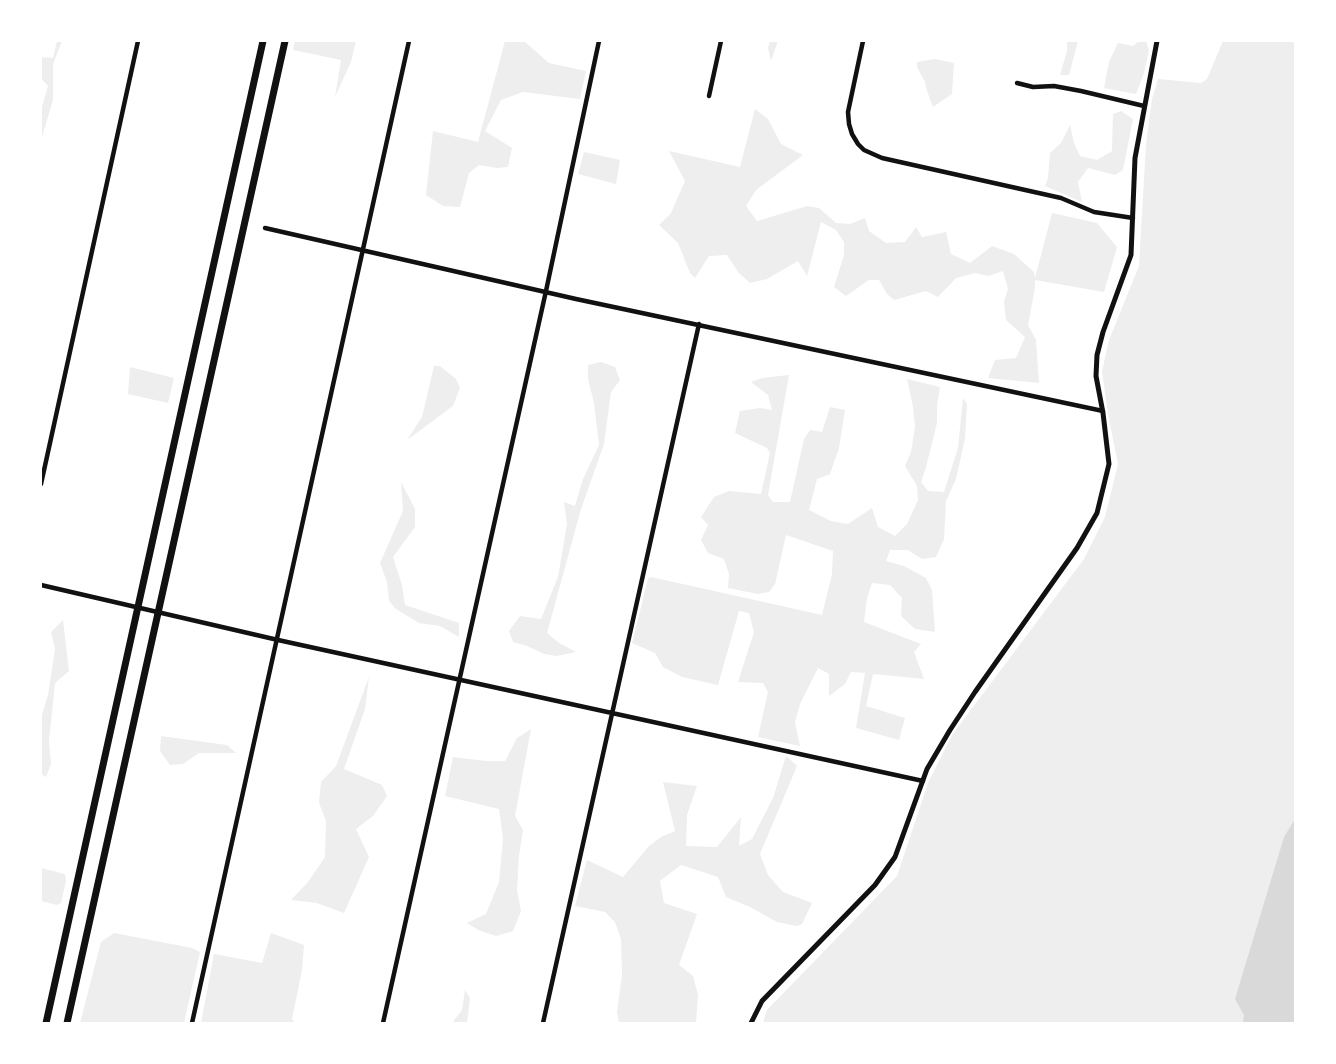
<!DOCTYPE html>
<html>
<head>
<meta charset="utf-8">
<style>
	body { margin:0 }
	#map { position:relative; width:1336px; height:1064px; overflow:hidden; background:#fff; font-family:"IBM Plex Sans",sans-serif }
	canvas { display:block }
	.frame { position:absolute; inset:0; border:42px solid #fff; pointer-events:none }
</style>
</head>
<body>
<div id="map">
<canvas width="1336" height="1064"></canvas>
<div class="frame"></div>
</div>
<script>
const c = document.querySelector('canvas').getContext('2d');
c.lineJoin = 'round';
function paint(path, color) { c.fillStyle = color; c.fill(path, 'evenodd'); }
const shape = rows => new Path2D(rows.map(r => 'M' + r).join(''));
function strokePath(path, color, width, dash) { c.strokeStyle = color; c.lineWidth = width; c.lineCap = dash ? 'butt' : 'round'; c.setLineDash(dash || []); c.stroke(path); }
const green = shape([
	[57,41,62,41,53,64,53,100,41,140,41,110,48,86,41,78,41,57,53,58],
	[295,41,356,41,351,62,335,97,341,60,293,50],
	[505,41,524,41,549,63,586,71,580,99,523,92,501,100,485,131,512,148,508,167,497,168,479,165,469,173,460,207,443,206,426,195,433,131,478,142],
	[770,41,778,41,771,61,768,48],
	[1067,41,1078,41,1069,75,1060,75,1067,51],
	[1139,41,1146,41,1149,50,1144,73,1136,94,1104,88,1109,62,1118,43,1133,46],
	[1223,41,1295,41,1295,1023,763,1023,767,1010,897,876,928,783,952,735,1084,559,1105,517,1118,464,1108,414,1102,371,1109,340,1139,266,1146,144,1152,99,1158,79,1201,83,1207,79],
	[935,59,954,63,952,94,933,107,927,91,925,82,917,67,917,62],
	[755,109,768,119,781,144,803,155,756,190,746,206,757,221,807,206,819,208,836,223,850,224,865,218,869,231,886,243,905,242,916,227,922,237,946,232,951,254,970,263,992,246,1014,254,1034,272,1035,278,1052,213,1097,223,1117,247,1104,292,1035,280,1035,288,1028,325,1036,340,1039,383,988,378,995,360,1016,358,1025,337,1006,320,1004,301,1008,289,1003,271,988,276,975,273,956,278,938,297,926,291,894,300,887,294,879,280,869,280,846,296,834,287,844,255,844,242,836,230,821,222,807,276,798,261,767,279,750,283,738,272,727,255,709,256,695,278,690,273,678,243,659,225,671,213,685,181,669,151,740,167],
	[1121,111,1133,119,1123,170,1115,175,1088,168,1078,182,1082,202,1045,186,1048,178,1050,153,1061,143,1070,125,1074,143,1080,156,1097,160,1112,151,1113,114],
	[584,152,620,160,616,184,578,174],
	[601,362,615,367,620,380,611,392,604,444,581,509,547,633,559,643,576,652,557,656,544,654,527,646,513,642,509,631,520,616,541,619,558,577,567,524,564,502,575,506,583,479,599,445,594,403,588,379,588,365],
	[434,366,440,366,456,379,460,388,453,406,407,440,422,417],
	[130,367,174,378,168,403,128,394],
	[789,375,768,495,773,502,790,502,804,439,810,430,822,432,830,407,845,410,839,448,830,474,817,479,809,510,831,521,848,524,872,508,878,527,895,536,907,524,918,500,917,486,905,466,911,452,915,427,913,407,907,379,940,387,937,405,937,423,926,467,921,482,928,491,944,492,958,448,963,398,967,404,965,438,956,479,946,501,944,539,936,557,922,559,908,550,890,550,886,561,904,566,926,578,932,590,935,632,915,629,901,616,902,598,890,585,872,583,867,598,864,622,921,644,914,652,924,679,873,674,866,706,905,718,899,740,856,728,865,673,851,672,845,684,829,696,829,674,818,668,800,704,795,722,800,746,758,737,768,692,763,683,738,682,754,632,749,613,739,611,718,685,682,677,663,667,655,653,632,643,648,579,651,577,822,615,832,574,833,551,786,535,775,584,769,592,758,594,728,588,729,574,724,559,708,553,701,540,708,525,701,517,714,497,729,491,761,494,770,453,767,448,735,433,740,411,760,408,772,410,768,395,751,382,762,378],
	[401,482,415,509,415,527,393,557,402,585,405,605,459,623,459,637,440,626,419,623,396,609,389,601,387,582,380,563,403,511],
	[63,620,69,671,55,683,49,741,51,764,46,777,41,774,41,718,48,695,55,649,51,632],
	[369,677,365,709,344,769,382,785,387,796,373,816,356,829,369,857,344,913,317,903,291,900,308,882,325,857,326,821,319,803,321,782,336,766],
	[531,729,515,816,523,830,519,856,517,890,521,911,513,931,496,936,478,930,467,923,486,914,499,882,503,839,499,809,445,796,453,757,486,761,505,761,517,738],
	[161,736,227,745,236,753,199,753,183,764,170,765,160,751],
	[786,756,797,766,760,854,768,875,783,892,812,903,802,924,796,926,777,922,750,907,726,897,718,877,681,865,660,881,664,903,697,914,679,965,693,976,698,995,696,1023,619,1023,617,1012,622,975,621,939,615,922,605,912,575,906,587,860,623,877,649,846,661,837,675,831,663,782,697,786,687,815,686,846,717,847,741,817,739,846,752,839,773,798],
	[41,868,65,874,66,881,61,903,57,905,41,901],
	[114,933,192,948,200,952,184,1023,80,1023,101,942],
	[271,933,304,945,302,970,292,1019,295,1023,201,1023,214,954,262,963],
	[465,990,470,998,467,1023,452,1023,462,1010]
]);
const water = shape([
	[1295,819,1295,1023,1243,1023,1244,1015,1235,999,1284,837]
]);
const minor = shape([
	[863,41,848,112,849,124,852,134,858,144,864,150,882,158,1061,198,1094,212,1133,218],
	[1017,83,1033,87,1054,86,1081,91,1144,106],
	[709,96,721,41],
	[265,228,576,299,1103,411],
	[41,484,138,41],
	[41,585,278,640,923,781],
	[192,1023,409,41],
	[383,1023,546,291,599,41],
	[543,1023,699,324]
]);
const tertiary = shape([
	[751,1023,762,1001,875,885,895,857,927,769,950,730,975,692,1077,548,1097,513,1109,464,1103,413,1096,376,1097,355,1103,332,1131,255,1135,158,1157,41]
]);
const trunk = shape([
	[46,1023,263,41],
	[67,1023,285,41]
]);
paint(green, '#eee');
paint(water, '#d9d9d9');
strokePath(minor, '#111', 4.5);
strokePath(tertiary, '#111', 5);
strokePath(trunk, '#111', 7);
</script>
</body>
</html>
